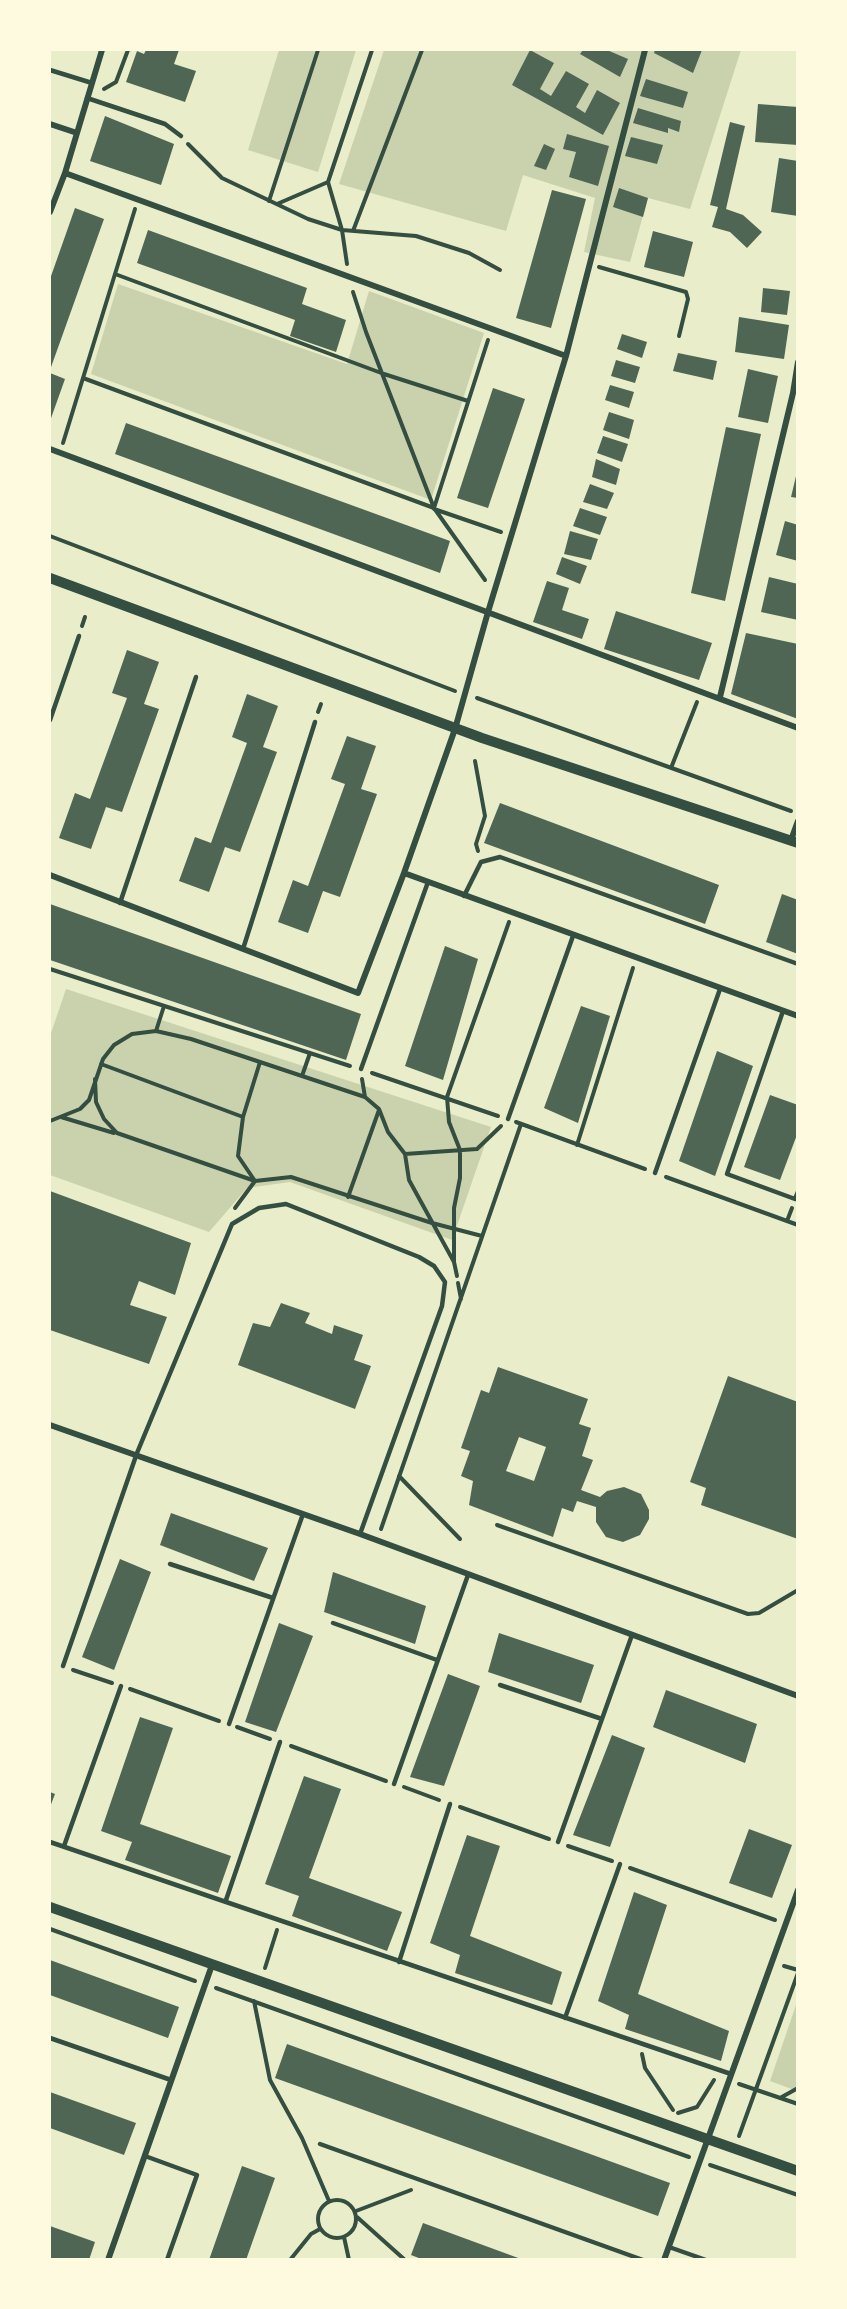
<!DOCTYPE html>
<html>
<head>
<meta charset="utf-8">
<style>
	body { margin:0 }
	#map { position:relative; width:847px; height:2309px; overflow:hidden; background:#e9edc9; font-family:Literata,serif }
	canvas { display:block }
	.frame { position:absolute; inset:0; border:51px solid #fefae0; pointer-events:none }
</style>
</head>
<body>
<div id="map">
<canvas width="847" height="2309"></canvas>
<div class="frame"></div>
</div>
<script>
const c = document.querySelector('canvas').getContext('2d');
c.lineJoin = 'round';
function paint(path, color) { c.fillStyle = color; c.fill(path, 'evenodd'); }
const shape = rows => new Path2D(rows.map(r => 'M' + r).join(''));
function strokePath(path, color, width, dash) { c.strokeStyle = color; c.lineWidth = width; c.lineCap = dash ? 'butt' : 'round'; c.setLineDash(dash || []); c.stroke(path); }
const green = shape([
	[279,50,356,50,318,172,248,150],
	[384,50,741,50,690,209,648,198,630,262,584,252,595,198,523,175,506,231,339,184],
	[118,284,347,364,369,291,484,333,431,500,91,374],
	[66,989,491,1127,452,1240,290,1182,247,1188,209,1232,50,1175,50,1036],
	[797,2002,797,2091,770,2081]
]);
const building = shape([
	[146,50,179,50,174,64,196,71,185,102,126,82,137,51,144,54],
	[530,50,554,63,540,89,551,96,566,71,589,84,576,107,585,113,597,90,620,103,603,135,512,85],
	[583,50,607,50,628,59,620,77,580,54],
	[655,50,702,50,693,73,654,53],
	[646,79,688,92,683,108,640,96],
	[758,104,798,107,798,145,755,142],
	[638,108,681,121,679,132,668,128,668,133,633,123],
	[105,116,174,144,161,185,90,161],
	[730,122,745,126,726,209,743,215,762,232,747,248,730,232,712,227,718,207,710,205],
	[567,134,609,146,598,186,569,177,576,152,563,149],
	[631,137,663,145,657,164,625,156],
	[544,144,555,149,546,170,534,166],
	[779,158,798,161,798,216,771,212],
	[619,188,648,198,643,217,613,207],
	[552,190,586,199,551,328,516,318],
	[75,208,104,219,50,370,50,279],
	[148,230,307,288,302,304,346,320,336,352,290,336,295,320,137,263],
	[653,231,693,242,684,277,644,267],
	[763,288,790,291,787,315,761,312],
	[739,317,789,325,784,359,735,352],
	[622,334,647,342,642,358,617,349],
	[678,353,717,361,713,380,673,371],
	[616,360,640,367,635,383,611,376],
	[748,369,778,376,768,423,738,417],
	[50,373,65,379,50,421],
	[610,385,634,392,629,408,605,400],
	[493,388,525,399,488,508,457,498],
	[609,412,634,420,629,439,603,430],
	[126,423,450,541,440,573,115,454],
	[726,427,761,434,725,601,691,593],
	[603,436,628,444,622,462,597,453],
	[596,459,620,469,616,485,592,477],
	[797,472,798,472,798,498,791,497],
	[590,484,614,493,607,509,583,502],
	[580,508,607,517,600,535,573,526],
	[785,521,798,525,798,561,776,555],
	[570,531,598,539,591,560,564,554],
	[562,557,587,566,580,584,556,574],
	[769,577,798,584,798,620,761,612],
	[547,581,569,588,562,610,589,619,582,639,533,622],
	[616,611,712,643,699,680,604,649],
	[746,633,798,644,798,719,731,694],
	[127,650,159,662,144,704,159,709,122,812,106,807,91,849,59,838,75,793,90,799,127,698,112,693],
	[247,694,278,706,263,747,277,752,240,852,225,847,209,892,179,881,195,837,211,843,247,743,232,737],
	[347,736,376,746,361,789,377,794,340,897,323,891,308,933,278,922,293,880,308,886,345,784,331,779],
	[500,803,719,885,705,924,484,843],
	[782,894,798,900,798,954,766,942],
	[50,904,361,1014,346,1060,50,960],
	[445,946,478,959,443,1080,405,1066],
	[581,1006,610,1016,578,1123,544,1108],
	[717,1051,753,1066,715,1176,679,1161],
	[770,1095,798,1105,798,1132,780,1180,744,1167],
	[50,1191,191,1243,175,1295,139,1281,130,1305,167,1317,149,1364,50,1330],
	[281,1303,310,1313,305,1323,332,1334,334,1325,363,1335,354,1360,371,1366,355,1409,238,1365,253,1323,270,1327],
	[498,1367,588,1399,579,1424,591,1428,582,1456,593,1460,581,1490,600,1497,607,1491,624,1487,641,1494,649,1510,649,1519,640,1535,623,1542,606,1537,596,1522,596,1507,577,1501,573,1512,562,1508,553,1537,469,1505,473,1481,461,1476,470,1451,461,1448,481,1390,489,1393],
	[519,1437,546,1447,534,1481,506,1471],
	[728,1376,798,1402,798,1539,701,1505,706,1488,690,1482],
	[171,1513,268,1548,254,1581,160,1545],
	[120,1559,151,1572,114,1670,82,1657],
	[333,1572,426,1606,415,1644,324,1612],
	[279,1623,313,1636,276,1732,245,1722],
	[499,1633,594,1665,581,1703,488,1672],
	[448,1674,480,1686,444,1786,410,1777],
	[666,1690,757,1724,745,1763,653,1727],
	[140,1717,173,1728,140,1824,231,1856,218,1893,125,1860,132,1842,101,1831],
	[612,1735,645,1748,610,1847,573,1835],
	[304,1776,341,1789,309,1878,402,1912,387,1951,292,1916,299,1896,265,1884],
	[50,1792,55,1794,50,1807],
	[749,1829,792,1845,772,1898,729,1883],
	[467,1835,500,1846,470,1936,562,1972,552,2005,455,1973,460,1955,430,1943],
	[634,1892,667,1905,638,1994,729,2031,721,2061,625,2029,629,2015,598,2001],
	[50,1960,179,2007,168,2038,50,1995],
	[287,2044,670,2183,658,2216,275,2078],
	[50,2092,136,2123,124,2155,50,2128],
	[242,2166,275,2178,246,2260,209,2260],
	[423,2223,521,2259,521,2260,424,2260,411,2255],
	[50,2226,95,2242,89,2260,50,2260]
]);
const path = shape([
	[104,89,116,82,128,50],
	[188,144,222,178,308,219,342,230,416,236,469,253,500,270],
	[269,201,318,50],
	[277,204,328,182],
	[353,231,422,50],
	[347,264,342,230,328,182,372,50],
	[599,267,686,292,688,299,679,336],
	[115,274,384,374,468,401],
	[353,292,366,332,434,508,485,580],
	[83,378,434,508,488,340],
	[63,443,135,209],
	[434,509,501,532],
	[50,536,455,691],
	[82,626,85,617],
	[477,698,791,811],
	[318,712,321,704],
	[475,761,485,816,476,844,478,851],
	[671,768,697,702],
	[50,969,350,1066],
	[156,1031,164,1006],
	[101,1064,243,1117,238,1156,255,1181,235,1208],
	[372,1073,498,1116],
	[302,1076,310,1053],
	[95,1079,96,1102,104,1119,117,1133,255,1181,291,1177,432,1223,482,1236],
	[362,1079,365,1097,379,1109,388,1132,405,1154,409,1180,454,1262,457,1276],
	[61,1117,114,1133],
	[243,1117,260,1062],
	[50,1121,80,1109,89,1100,103,1059,114,1045,132,1034,156,1031,191,1039,365,1097],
	[516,1122,645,1169],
	[577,1145,633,968],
	[405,1154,477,1149,501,1126],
	[666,1177,798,1225],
	[348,1197,379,1110],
	[787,1221,792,1208],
	[454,1262,454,1208,460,1178,460,1150,449,1122,447,1097,509,922],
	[458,1283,461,1299],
	[399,1476,460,1539],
	[497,1525,748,1614,759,1613,798,1590],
	[381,1529,521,1124],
	[73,1670,112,1683],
	[130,1689,219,1721],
	[237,1727,270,1739],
	[291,1746,386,1781],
	[404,1787,439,1800],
	[460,1807,549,1839],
	[568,1846,612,1861],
	[630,1868,775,1920],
	[50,1929,195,1981],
	[784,1966,798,1970],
	[265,1968,277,1930],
	[216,1988,689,2157],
	[254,2001,270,2080,302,2138,329,2201],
	[642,2054,645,2068,673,2110],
	[739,2084,798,2104],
	[780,2098,798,2088],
	[678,2113,697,2107,714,2080],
	[739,2136,798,1973],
	[710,2165,798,2195],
	'318 2219a19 19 0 1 1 38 0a19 19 0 1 1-38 0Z',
	[356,2211,411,2190],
	[357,2217,405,2260],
	[344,2237,349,2260],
	[290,2260,311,2234,320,2229]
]);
const service = shape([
	[50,70,92,83],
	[87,98,165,124,181,136],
	[50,720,79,636],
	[464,896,481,862,500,857,798,964],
	[120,903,196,677],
	[243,949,315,722],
	[783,1011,727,1174,795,1199,798,1192],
	[361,1069,428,882],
	[508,1119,573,936],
	[655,1173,720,989],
	[170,1564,273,1598],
	[333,1623,437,1660],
	[63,1666,137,1453,232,1224,259,1208,286,1204,419,1257,434,1266,445,1282,442,1306,360,1534],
	[500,1685,602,1719],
	[229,1724,303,1514],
	[394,1784,468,1575],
	[50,1842,731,2074],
	[558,1842,632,1635],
	[64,1846,121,1686],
	[226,1900,280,1742],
	[399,1962,450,1804],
	[565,2018,620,1864],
	[50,2038,171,2080],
	[320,2144,643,2260],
	[145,2156,197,2175,167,2260],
	[669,2247,706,2260]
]);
const minor = shape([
	[50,124,77,133],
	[65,173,566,356],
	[50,212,65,173,102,50],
	[50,449,798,728],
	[720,697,793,393,798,362],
	[791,840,798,821],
	[404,873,455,729,488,612,566,356,645,50],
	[50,875,358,993,404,873,798,1016],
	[50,1425,360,1534,798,1696],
	[108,2260,212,1965],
	[664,2260,798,1890]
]);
const tertiary = shape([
	[50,578,482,738,798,843],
	[50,1907,798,2171]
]);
paint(green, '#cad2ad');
paint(building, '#4f6655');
strokePath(path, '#344e41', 4);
strokePath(service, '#344e41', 4.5);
strokePath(minor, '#344e41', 6);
strokePath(tertiary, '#344e41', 10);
</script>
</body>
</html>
